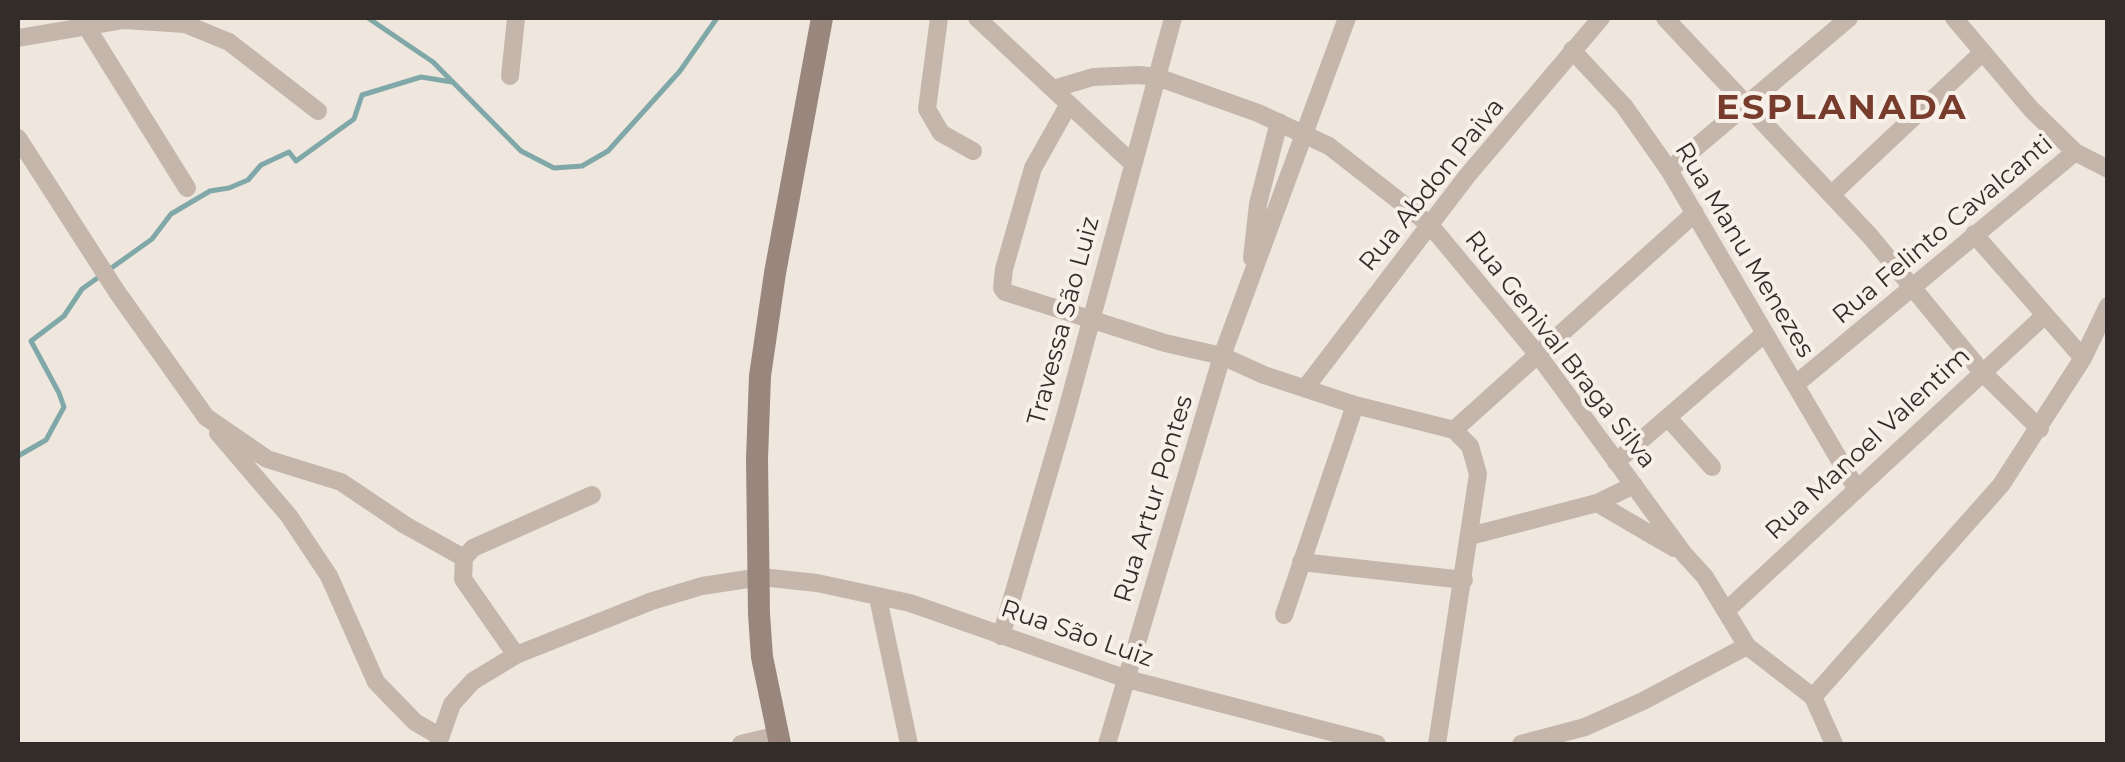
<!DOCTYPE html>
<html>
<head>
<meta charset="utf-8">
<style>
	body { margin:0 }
	#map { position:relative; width:2125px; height:762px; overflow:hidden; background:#efe6dd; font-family:Montserrat,sans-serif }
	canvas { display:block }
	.frame { position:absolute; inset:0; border:20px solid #342c29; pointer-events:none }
</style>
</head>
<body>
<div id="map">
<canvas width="2125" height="762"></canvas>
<div class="frame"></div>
</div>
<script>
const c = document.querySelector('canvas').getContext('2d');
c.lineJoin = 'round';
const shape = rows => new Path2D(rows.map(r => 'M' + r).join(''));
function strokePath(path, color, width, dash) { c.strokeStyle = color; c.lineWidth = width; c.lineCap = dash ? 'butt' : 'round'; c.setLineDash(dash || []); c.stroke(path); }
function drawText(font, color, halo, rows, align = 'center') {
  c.font = font + ' Montserrat,sans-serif'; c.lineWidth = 8; c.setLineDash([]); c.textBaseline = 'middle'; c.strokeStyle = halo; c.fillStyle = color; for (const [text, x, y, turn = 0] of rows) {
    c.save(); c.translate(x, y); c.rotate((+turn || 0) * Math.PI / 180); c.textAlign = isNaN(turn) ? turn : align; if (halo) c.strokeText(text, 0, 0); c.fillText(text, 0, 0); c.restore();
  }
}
const stream = shape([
	[368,18,433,62,521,151,554,168,582,166,608,151,680,71,717,18],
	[18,456,46,440,64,407,59,393,31,341,64,316,82,289,152,239,171,214,210,191,229,188,248,180,261,165,289,152,296,161,354,119,362,95,421,77,452,82]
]);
const minor = shape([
	[939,18,927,109,941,133,973,151],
	[977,18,1133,164],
	[1665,18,1870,236,1982,372,2040,429],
	[1954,18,2031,109,2075,152,2108,169],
	[86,26,187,188],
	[18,38,124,20,185,24,229,42,318,111],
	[1572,50,1624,106,1669,170,1856,488],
	[510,76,516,18],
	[1053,89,1093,77,1139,75,1157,77,1258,113,1329,146,1430,225,1539,356,1684,554,1705,577,1747,646,1813,697,1834,744],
	[1069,104,1033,168,1004,269,1002,288,1005,292,1165,343,1222,356,1264,375,1355,405,1454,430,1470,446,1478,474,1437,744],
	[18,138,117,292,206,417,267,459,341,482,405,525,464,558],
	[1669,170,1849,18],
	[1832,194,1983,52],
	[1974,234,2083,358],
	[1252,258,1258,204,1279,122],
	[1796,384,2075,152],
	[1306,387,1467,176,1601,18],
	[1669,419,1712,467],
	[1454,430,1695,213],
	[218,433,289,516,329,576,376,682,415,722,439,736],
	[1616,462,1764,334],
	[1597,503,1674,548],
	[1470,536,1597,503,1634,485],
	[1301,562,1464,580],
	[878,598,909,744],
	[1727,610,2045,315],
	[1284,615,1355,405],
	[1001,636,1065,417,1173,18],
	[516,655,463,579,464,558,473,548,592,495],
	[1813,697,2001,485,2083,358,2108,306],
	[438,744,452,704,473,681,516,655,652,601,702,586,761,577,817,583,910,603,1127,679,1377,744],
	[741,744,778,735],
	[1107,744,1222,356,1347,18],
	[1521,744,1585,727,1643,701,1747,646]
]);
const secondary = shape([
	[780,744,762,657,759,614,757,459,760,376,775,273,822,18]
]);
const streetNames = [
	["Rua Abdon Paiva",1432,185,-51],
	["Rua Felinto Cavalcanti",1943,230,-40],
	["Rua Manu Menezes",1744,250,59],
	["Travessa São Luiz",1064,321,-75],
	["Rua Genival Braga Silva",1560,350,52],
	["Rua Manoel Valentim",1868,444,-43],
	["Rua Artur Pontes",1154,499,-73],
	["Rua São Luiz",1077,634,19]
];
const districtNames = [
	["ESPLANADA",1842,109]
];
strokePath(stream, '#80a8a8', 5);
strokePath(minor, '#c5b6ab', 18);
strokePath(secondary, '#99867c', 22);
drawText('25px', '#342c29', '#f7f0e9', streetNames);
c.letterSpacing = '2.5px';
drawText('bold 35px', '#783c2d', '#f7f0e9', districtNames);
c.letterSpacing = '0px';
</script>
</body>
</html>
